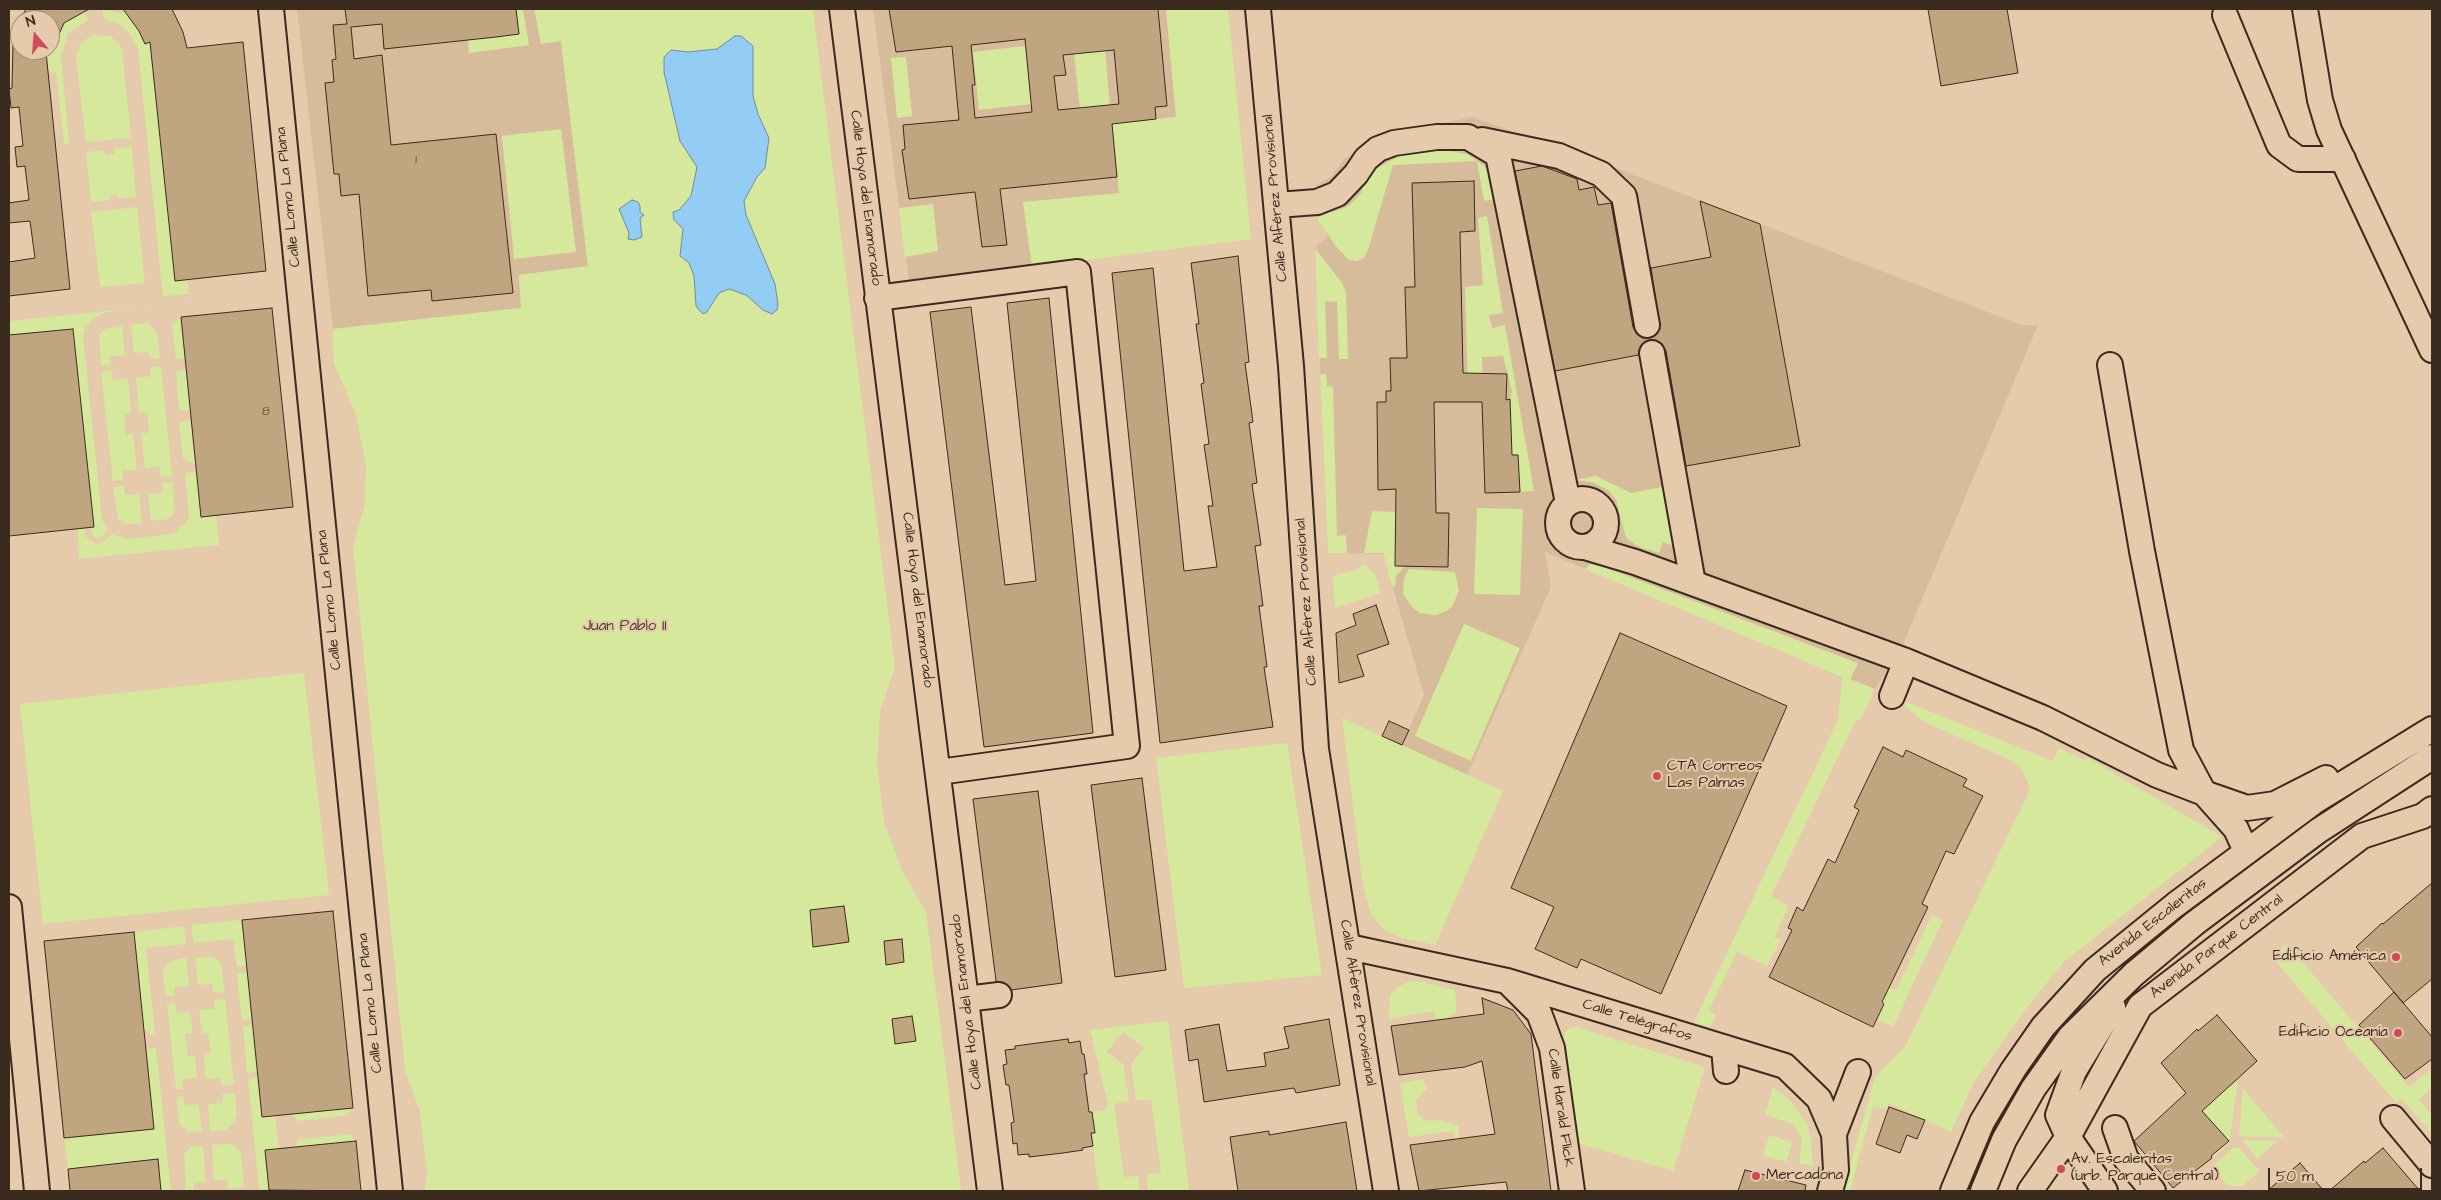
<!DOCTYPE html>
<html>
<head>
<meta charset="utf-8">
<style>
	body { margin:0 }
	#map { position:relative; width:2441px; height:1200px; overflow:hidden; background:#e5caac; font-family:"Architects Daughter",sans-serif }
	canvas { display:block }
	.frame { position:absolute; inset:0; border:10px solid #3b2a1e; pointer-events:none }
	.north { position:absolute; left:10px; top:10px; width:50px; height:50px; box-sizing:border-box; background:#e5caac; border:1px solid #a18a73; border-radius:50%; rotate:342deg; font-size:14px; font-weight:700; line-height:20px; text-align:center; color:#3b2a1e }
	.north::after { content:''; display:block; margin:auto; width:18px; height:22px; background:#d1495b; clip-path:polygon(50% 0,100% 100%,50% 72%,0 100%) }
	.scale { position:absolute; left:2268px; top:1168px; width:154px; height:22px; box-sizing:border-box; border:2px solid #3b2a1e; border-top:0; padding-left:6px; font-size:15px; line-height:18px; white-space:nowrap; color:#3b2a1e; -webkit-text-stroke:4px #e5caac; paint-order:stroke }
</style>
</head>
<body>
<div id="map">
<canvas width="2441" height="1200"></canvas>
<div class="frame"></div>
<div class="north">N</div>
<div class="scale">50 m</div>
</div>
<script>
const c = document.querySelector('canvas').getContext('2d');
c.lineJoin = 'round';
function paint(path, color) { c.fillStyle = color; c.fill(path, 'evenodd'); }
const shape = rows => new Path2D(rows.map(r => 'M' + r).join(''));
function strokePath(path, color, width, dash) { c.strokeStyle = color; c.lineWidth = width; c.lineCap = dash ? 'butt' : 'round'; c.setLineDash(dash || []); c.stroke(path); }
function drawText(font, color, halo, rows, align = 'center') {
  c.font = font + ' "Architects Daughter",sans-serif'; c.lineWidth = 4; c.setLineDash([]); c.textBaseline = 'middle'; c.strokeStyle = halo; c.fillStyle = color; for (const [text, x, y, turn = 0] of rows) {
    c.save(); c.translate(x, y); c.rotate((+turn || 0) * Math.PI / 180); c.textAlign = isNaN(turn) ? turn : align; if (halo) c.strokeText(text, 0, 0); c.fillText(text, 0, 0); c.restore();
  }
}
const built = shape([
	[297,9,557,9,588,267,519,275,521,308,333,329],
	[873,9,1166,9,1183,187,1023,203,1032,267,909,282],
	[1472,117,1611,166,2021,325,2038,325,1903,644,1875,689,1545,552,1551,587,1467,775,1402,745,1424,695,1383,554,1328,553,1315,248,1328,236,1316,218,1316,185,1332,176,1344,159,1380,138,1397,132]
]);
const green = shape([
	[103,9,123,14,125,10,145,43,150,42,175,280,187,279,189,294,163,296,138,48,127,30,119,24,103,18],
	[516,9,523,9,529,45,469,53,468,40,519,34],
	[534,9,813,9,895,667,880,711,877,765,884,822,902,871,926,912,961,1191,425,1191,427,1172,420,1112,405,1069,353,547,365,504,366,466,356,414,334,364,333,329,521,308,519,275,588,266,561,41,541,44],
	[1166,9,1228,9,1251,239,1032,267,1023,202,1119,193,1112,124,1176,117],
	[84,12,88,20,68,33,61,55,69,144,64,144,56,72,48,71,47,52,52,52,59,24],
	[92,35,110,36,119,44,122,50,131,138,86,142,76,57,81,43],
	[1025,46,1031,104,979,110,973,52],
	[1105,51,1110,105,1080,108,1074,54],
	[906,57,912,116,897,118,891,58],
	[561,129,576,252,514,259,502,136],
	[132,147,136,197,119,199,118,195,110,195,110,200,91,202,86,152,105,150,105,155,114,154,114,148],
	[1436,149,1467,154,1484,166,1492,179,1499,198,1484,201,1477,161,1393,165,1368,250,1364,258,1357,261,1349,260,1338,249,1316,218,1349,206,1361,193,1364,182,1377,168,1407,152],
	[933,204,938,251,905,257,899,208],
	[137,207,145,283,100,287,91,212],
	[1487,216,1503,313,1489,315,1492,328,1505,325,1534,491,1520,492,1518,455,1512,455,1510,399,1512,391,1503,356,1482,357,1483,392,1468,392,1465,287,1483,285,1478,218],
	[1315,248,1342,283,1346,292,1348,359,1339,359,1337,302,1325,301,1327,358,1319,358],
	[216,300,106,312,92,319,85,328,83,336,102,520,108,530,101,537,95,538,92,534,91,527,94,527,73,329,9,335,9,321],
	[181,317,185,359,176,359,172,325],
	[148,323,157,333,160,359,150,359,149,352,134,353,131,325],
	[122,326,125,355,110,356,111,364,101,366,99,334,105,329],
	[161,366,172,476,161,477,160,467,145,468,141,433,149,433,147,412,139,412,136,378,151,376,150,367],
	[112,370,113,380,128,378,131,413,124,414,126,435,133,434,137,470,122,470,123,480,113,481,101,372],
	[186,370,190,411,179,410,176,372],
	[1320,374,1326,374,1327,386,1333,387,1337,536,1346,535,1347,553,1328,553],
	[190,420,195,464,183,459,179,422],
	[196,472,201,516,216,515,219,545,79,559,78,529,85,528,86,537,96,544,103,542,112,534,127,539,173,534,184,525,189,516,185,473],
	[1596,476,1631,493,1667,486,1679,548,1663,542,1659,553,1639,547,1626,538,1616,500,1608,490,1592,482,1575,480],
	[173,482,174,514,169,519,151,521,148,494,163,492,162,483],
	[124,486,125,495,139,494,142,523,125,524,118,519,113,487],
	[1477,508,1523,509,1520,595,1474,594],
	[1372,511,1396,512,1405,566,1396,576,1395,586,1392,586,1383,553,1364,553],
	[1364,564,1374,573,1381,593,1335,608,1333,576,1358,569],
	[1590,564,1601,566,1858,663,1850,680,1875,689,1860,721,1856,720,1771,896,1789,906,1774,937,1781,940,1767,966,1737,952,1709,1010,1716,1015,1710,1027,1694,1022,1838,720,1842,677,1585,569],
	[1409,569,1455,572,1459,590,1453,605,1447,611,1436,615,1420,613,1413,608,1403,594,1404,578],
	[1464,624,1520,648,1471,761,1415,736],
	[304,673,329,895,43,924,20,704],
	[1904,701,2053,761,2059,748,2084,760,2086,757,2222,837,2064,962,2032,1001,1974,1082,1951,1132,1889,1103,1885,1110,1873,1106,1850,1191,1843,1191,1875,1077,1905,1047,2029,792,2030,786,2020,767,2012,761,1924,722,1906,707],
	[1342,718,1503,791,1435,945,1401,938,1383,929,1371,914,1363,886],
	[1287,743,1322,975,1184,988,1156,758],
	[1932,915,1943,920,1893,1027,1877,1020,1884,1004,1882,1002,1889,988,1896,990],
	[242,920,247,966,237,967,233,939,194,943,191,925],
	[184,926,186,944,146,948,155,1034,149,1034,148,1030,144,1031,134,932],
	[2287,944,2409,1087,2432,1068,2432,1088,2419,1099,2432,1114,2432,1134,2402,1099,2396,1103,2272,957],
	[209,956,217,959,221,964,225,992,213,993,212,984,198,985,195,958],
	[186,958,189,986,175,987,174,996,166,996,162,970,171,961],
	[247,972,253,1019,242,1020,237,974],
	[1410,981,1418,981,1455,990,1457,1013,1450,1015,1450,1018,1436,1020,1434,1011,1389,1019,1390,995,1396,988],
	[225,999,234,1085,222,1086,220,1078,206,1079,204,1055,211,1053,208,1033,202,1033,199,1010,215,1009,214,1000],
	[175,1003,177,1013,190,1012,193,1033,185,1034,188,1056,195,1056,197,1078,182,1079,183,1089,176,1089,167,1004],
	[1168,1021,1189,1191,1148,1191,1146,1175,1161,1172,1151,1099,1136,1101,1131,1064,1144,1048,1123,1032,1107,1052,1124,1065,1129,1101,1114,1104,1124,1177,1138,1176,1140,1191,1099,1191,1091,1133,1095,1132,1092,1112,1105,1110,1108,1104,1090,1030],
	[253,1025,259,1072,247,1073,243,1026],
	[1576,1027,1705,1067,1673,1171,1578,1143,1564,1033,1568,1029],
	[156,1048,171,1191,161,1191,158,1160,68,1169,64,1138,154,1129,146,1049],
	[258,1077,262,1117,275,1116,279,1149,265,1150,269,1189,259,1189,248,1079],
	[1423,1079,1427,1088,1416,1100,1417,1111,1419,1116,1427,1121,1442,1120,1458,1126,1459,1138,1455,1139,1453,1131,1409,1137,1400,1084],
	[2238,1081,2229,1143,2212,1158,2211,1156,2228,1141,2201,1109],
	[1773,1087,1789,1099,1807,1124,1811,1138,1813,1166,1799,1163,1802,1139,1794,1124,1765,1115],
	[2243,1089,2284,1137,2242,1137,2239,1133],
	[235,1093,237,1116,231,1126,226,1130,210,1131,208,1104,223,1103,222,1094],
	[183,1096,185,1105,199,1104,202,1131,189,1132,179,1124,177,1097],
	[351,1108,348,1115,298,1121,292,1114],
	[351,1134,354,1141,296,1147,297,1140],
	[1769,1135,1792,1142,1787,1162,1763,1156],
	[2242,1140,2277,1141,2257,1159],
	[230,1144,235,1146,241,1152,244,1187,229,1189,227,1179,214,1181,212,1145],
	[203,1146,206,1182,194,1183,194,1191,186,1191,184,1154,191,1147],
	[2233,1148,2239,1148,2260,1171,2241,1187,2227,1185,2212,1167]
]);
const water = shape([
	[735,36,741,36,753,46,753,96,758,114,769,138,765,168,757,177,744,201,746,215,775,284,778,305,777,310,772,314,763,310,746,295,729,289,719,293,707,312,703,314,700,311,696,306,694,276,689,263,680,256,683,229,674,220,673,212,679,210,691,196,697,167,680,141,664,72,664,57,671,50,688,52,717,49,735,36],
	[632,200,638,202,640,206,640,212,644,215,640,218,642,237,634,240,628,239,629,233,619,209,632,200]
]);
const building = shape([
	[26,9,89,9,64,23,51,52,46,52,70,289,9,296,9,262,35,258,30,221,9,223,9,203,29,200,25,166,17,167,15,147,23,146,19,107,11,108,9,89,12,88,13,42,20,20,20,50,50,50,50,20,20,20,26,9],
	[123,9,172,9,183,32,187,48,243,42,266,271,175,281,150,42,145,44,139,31,123,9],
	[345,9,516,9,519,34,496,37,384,49,382,24,351,27,354,59,382,55,391,145,496,134,513,293,432,301,431,290,368,296,359,194,341,196,339,174,334,174,325,83,334,82,332,60,336,59,333,25,347,24,345,9],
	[889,9,1158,9,1167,106,1155,107,1156,119,1112,124,1117,177,1000,189,1007,245,982,247,975,192,909,199,902,150,905,149,903,125,959,120,952,46,896,52,889,9],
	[1025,39,1032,112,975,118,972,85,975,85,971,45,1025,39],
	[1114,50,1119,104,1058,110,1054,76,1066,75,1063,55,1114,50],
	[1928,9,2007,9,2018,73,1941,86,1928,9],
	[1542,166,1577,179,1579,190,1594,187,1598,205,1611,203,1633,327,1637,334,1643,338,1655,336,1660,329,1651,268,1711,257,1700,201,1760,224,1800,446,1686,466,1666,351,1662,344,1656,340,1649,340,1643,343,1638,355,1555,371,1515,171,1542,166],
	[1474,181,1475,231,1460,232,1463,373,1507,374,1506,400,1510,399,1512,455,1518,455,1520,492,1485,493,1482,402,1434,402,1436,513,1449,513,1448,567,1395,566,1396,489,1378,490,1377,402,1386,402,1386,391,1391,391,1390,358,1407,358,1405,287,1415,287,1412,183,1474,181],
	[1238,256,1249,362,1245,363,1253,422,1249,423,1257,483,1252,484,1261,545,1255,546,1263,606,1259,606,1267,667,1264,667,1273,727,1160,743,1112,273,1153,268,1184,571,1217,567,1208,506,1213,506,1204,445,1209,444,1201,384,1204,383,1196,324,1199,324,1191,263,1238,256],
	[1049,298,1093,733,984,747,930,312,971,307,1005,585,1036,581,1007,303,1049,298],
	[272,308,293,507,201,517,181,317,272,308],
	[73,329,94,527,9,536,9,335,73,329],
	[1376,605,1389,644,1357,655,1364,676,1339,683,1336,633,1356,625,1353,614,1376,605],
	[1620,633,1787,706,1661,994,1581,959,1577,968,1535,949,1554,907,1511,888,1620,633],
	[1389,721,1409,730,1402,745,1382,736,1389,721],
	[1883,747,1903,757,1906,750,1967,779,1963,786,1983,796,1954,854,1946,851,1922,904,1928,907,1882,1002,1884,1004,1873,1027,1769,977,1792,930,1788,928,1797,907,1803,911,1828,859,1835,863,1859,810,1854,807,1883,747],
	[1142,778,1166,970,1115,977,1091,785,1142,778],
	[1038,791,1062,983,1011,990,1005,983,996,981,973,799,1038,791],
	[2432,883,2432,979,2403,1003,2356,947,2382,923,2383,924,2432,883],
	[844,906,849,942,813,947,810,910,844,906],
	[333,911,353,1108,262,1117,242,920,333,911],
	[134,932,154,1129,64,1138,44,941,134,932],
	[902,939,904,962,886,965,884,941,902,939],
	[2394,992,2432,1037,2432,1059,2405,1079,2359,1025,2394,992],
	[1482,998,1513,1010,1531,1034,1551,1191,1508,1191,1506,1182,1419,1191,1410,1145,1495,1134,1482,1061,1465,1067,1399,1075,1391,1026,1484,1014,1482,998],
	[2217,1015,2257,1061,2202,1111,2229,1141,2211,1156,2212,1158,2173,1188,2134,1141,2186,1093,2161,1063,2197,1029,2198,1031,2217,1015],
	[912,1016,916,1041,895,1044,892,1019,912,1016],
	[1329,1019,1340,1085,1296,1093,1294,1088,1204,1102,1198,1059,1189,1061,1185,1030,1219,1024,1227,1071,1266,1066,1264,1053,1289,1048,1284,1027,1329,1019],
	[1068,1039,1069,1043,1080,1041,1082,1054,1084,1054,1087,1074,1084,1074,1089,1112,1092,1112,1095,1133,1091,1133,1093,1146,1082,1148,1083,1150,1063,1153,1029,1157,1029,1154,1018,1155,1017,1143,1013,1144,1011,1123,1014,1122,1009,1085,1006,1085,1003,1065,1007,1064,1005,1050,1015,1049,1015,1046,1068,1039],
	[1889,1107,1925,1120,1917,1139,1907,1135,1900,1153,1876,1144,1889,1107],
	[1346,1122,1357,1191,1238,1191,1230,1137,1269,1131,1269,1135,1346,1122],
	[356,1141,361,1191,269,1190,265,1150,356,1141],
	[2383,1148,2420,1191,2329,1191,2364,1161,2365,1163,2383,1148],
	[158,1159,161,1191,70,1191,68,1169,158,1159],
	[2300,1163,2324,1191,2267,1191,2300,1163],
	[1745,1170,1806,1185,1805,1191,1738,1191,1745,1170]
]);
const minor = shape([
	[271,9,390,1191],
	[842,9,990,1191],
	[1258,9,1291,366,1316,749,1386,1191],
	[2305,9,2320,100,2329,130,2432,350],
	[2225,15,2279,145,2298,159,2343,159],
	[1482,140,1559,156,1601,174,1624,196,1647,325],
	[1277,205,1317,202,1337,194,1356,174,1366,159,1378,149,1394,143,1437,137,1468,137,1498,155,1568,503],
	[877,298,1078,272,1127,746,939,772],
	[1652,353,1693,583],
	'1558 523a24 24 0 1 1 48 0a24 24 0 1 1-48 0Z',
	[1585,547,1635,562,1906,661],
	[1892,696,1906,661,2043,718,2157,775,2204,793,2181,750,2142,551,2110,365],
	[2246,851,2236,829,2204,793,2247,808,2275,804,2326,778],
	[9,907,37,1191],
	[1349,947,1507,981,1785,1066,1819,1099,1834,1134,1836,1170,1830,1191],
	[1510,984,1539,1013,1552,1048,1572,1191],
	[966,999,999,995],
	[1724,1048,1726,1071],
	[2393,1118,2432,1165],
	[2115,1128,2126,1159,2153,1191],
	[1834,1134,1858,1072],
	[1953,1191,1982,1122,2013,1070,2043,1027,2095,970,2175,905,2315,801,2432,729],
	[1983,1191,2004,1140,2033,1089,2070,1037,2134,974,2195,923,2318,831,2432,757],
	[2030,1191,2068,1137,2140,1006,2362,836,2423,816,2432,809],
	[2105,1191,2068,1137,2058,1115,2074,1071,2113,1007]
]);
const markers = [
	[1657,776,5,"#d1495b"],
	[2396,957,5,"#d1495b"],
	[2398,1033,5,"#d1495b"],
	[2061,1169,5,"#d1495b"],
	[1756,1176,5,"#d1495b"]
];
const numberNames = [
	["1",416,160],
	["8",266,412]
];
const streetNames = [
	["Calle Lomo La Plana",289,197,-96],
	["Calle Hoya del Enamorado",865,198,83],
	["Calle Alférez Provisional",1276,198,-95],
	["Calle Lomo La Plana",330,600,-96],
	["Calle Hoya del Enamorado",917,600,83],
	["Calle Alférez Provisional",1307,602,-94],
	["Avenida Escaleritas",2153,923,-38],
	["Avenida Parque Central",2217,947,-37],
	["Calle Hoya del Enamorado",967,1002,-97],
	["Calle Lomo La Plana",371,1003,-96],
	["Calle Alférez Provisional",1357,1003,81],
	["Calle Telégrafos",1637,1021,17],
	["Calle Harald Flick",1560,1108,82]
];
const parkNames = [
	["Juan Pablo II",625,627]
];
const poiNames = [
	["CTA Correos",1667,767],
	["Las Palmas",1667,784],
	["Edificio América",2386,957,"right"],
	["Edificio Oceanía",2388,1033,"right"],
	["Av. Escaleritas",2071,1160],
	["(urb. Parque Central)",2071,1177],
	["Mercadona",1766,1176]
];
paint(built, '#d7bc9c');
paint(green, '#d5e89c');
paint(water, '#93cdf3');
strokePath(water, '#708c9e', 1);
paint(building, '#c0a680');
strokePath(building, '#3b2a1e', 1);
strokePath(minor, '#3b2a1e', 28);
strokePath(minor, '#e5caac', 24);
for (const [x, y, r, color] of markers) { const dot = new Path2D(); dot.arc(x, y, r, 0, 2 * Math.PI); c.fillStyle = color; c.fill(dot); strokePath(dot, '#e5caac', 2); }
drawText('12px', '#5c4936', null, numberNames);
drawText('15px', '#3b2a1e', '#e5caac', streetNames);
drawText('15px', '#4a3d2b', '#e5caac', parkNames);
drawText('15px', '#3b2a1e', '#e5caac', poiNames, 'left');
</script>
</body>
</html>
